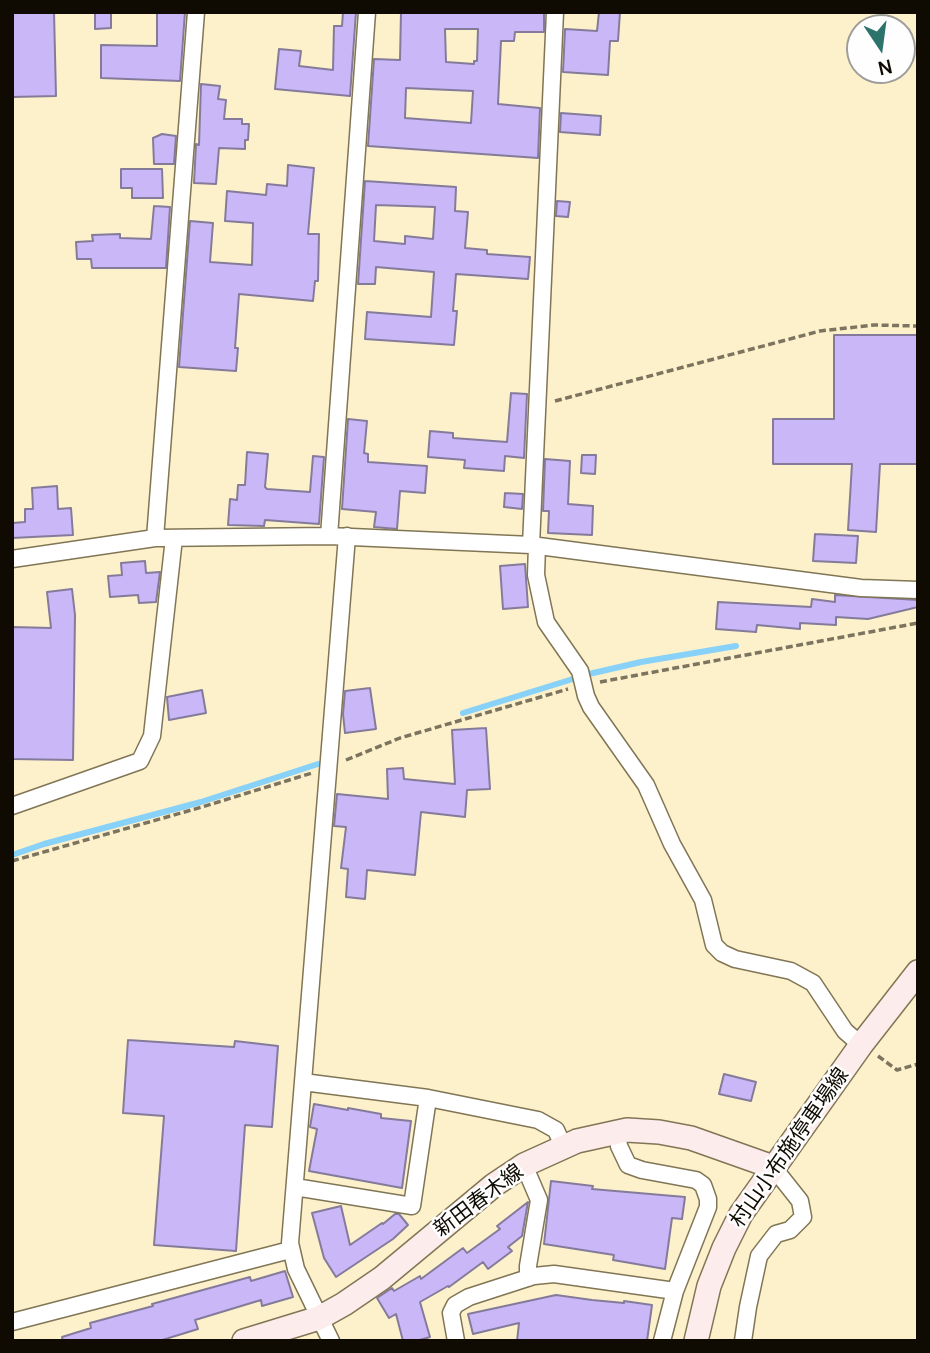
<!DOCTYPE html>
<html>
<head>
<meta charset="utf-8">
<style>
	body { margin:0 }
	#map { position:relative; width:930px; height:1353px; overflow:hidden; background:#fdf1cc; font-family:Manrope,sans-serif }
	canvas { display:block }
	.frame { position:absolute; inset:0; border:14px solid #0f0b02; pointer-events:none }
	.north { position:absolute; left:846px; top:14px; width:70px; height:70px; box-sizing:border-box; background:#fefefe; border:2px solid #9e9d99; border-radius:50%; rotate:167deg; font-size:19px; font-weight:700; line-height:28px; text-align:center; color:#0f0b02 }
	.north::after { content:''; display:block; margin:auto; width:24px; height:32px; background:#2b736b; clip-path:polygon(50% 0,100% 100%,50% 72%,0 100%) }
</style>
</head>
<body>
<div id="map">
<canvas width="930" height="1353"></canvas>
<div class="frame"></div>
<div class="north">N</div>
</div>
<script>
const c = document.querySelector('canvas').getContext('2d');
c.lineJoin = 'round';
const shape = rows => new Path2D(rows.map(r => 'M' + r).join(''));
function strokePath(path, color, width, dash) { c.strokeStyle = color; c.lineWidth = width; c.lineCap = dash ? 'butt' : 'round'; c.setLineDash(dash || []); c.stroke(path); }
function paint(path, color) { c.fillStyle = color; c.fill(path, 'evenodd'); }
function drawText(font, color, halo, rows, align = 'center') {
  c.font = font + ' Manrope,"Noto Sans JP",sans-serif'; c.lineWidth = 5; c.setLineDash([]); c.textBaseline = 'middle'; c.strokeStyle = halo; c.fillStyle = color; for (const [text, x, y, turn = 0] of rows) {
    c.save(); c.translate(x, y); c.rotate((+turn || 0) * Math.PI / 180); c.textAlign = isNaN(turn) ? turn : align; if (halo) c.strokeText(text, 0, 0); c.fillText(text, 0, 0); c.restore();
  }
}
const stream = shape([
	[463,713,589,674,641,662,736,646],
	[12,855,44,844,201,802,318,764]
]);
const building = shape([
	[12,12,54,12,56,96,12,97,12,12],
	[95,12,111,12,111,28,95,29,95,12],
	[157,12,185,12,180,81,101,78,101,45,157,46,157,12],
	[343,12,356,12,350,96,275,89,279,49,301,51,299,66,333,70,334,26,342,26,343,12],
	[401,12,544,12,544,32,515,32,514,41,501,41,498,104,540,108,538,158,368,146,374,59,400,60,401,12],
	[445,29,478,29,477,61,474,61,474,64,446,62,445,29],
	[406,88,473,91,471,123,405,118,406,88],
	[599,12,620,12,618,41,610,41,608,75,563,72,565,29,597,31,599,12],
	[201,84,220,86,218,99,226,100,224,119,242,119,242,124,249,124,248,140,245,140,245,149,219,148,216,184,194,183,196,144,199,145,201,84],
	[561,113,601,116,600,135,560,132,561,113],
	[162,134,176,136,174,164,154,164,153,138,162,134],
	[288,165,314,168,308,234,319,234,318,281,315,281,313,301,239,294,235,348,238,348,236,371,179,367,190,221,213,223,210,262,252,265,253,223,225,221,227,191,266,195,267,184,287,186,288,165],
	[121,169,162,169,163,198,132,198,132,188,121,188,121,169],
	[365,181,456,187,455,211,468,212,465,248,487,250,487,254,530,257,528,279,456,274,453,311,457,311,454,345,365,339,367,312,431,317,434,272,376,267,375,284,358,284,365,181],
	[376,205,435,207,433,239,405,236,405,244,374,241,376,205],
	[557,201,570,202,568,217,556,216,557,201],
	[154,206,170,207,166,268,92,268,91,259,77,259,76,242,93,241,92,235,120,234,120,238,151,239,154,206],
	[834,335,918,335,918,464,880,464,876,532,848,530,852,464,773,464,773,419,834,419,834,335],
	[511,393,527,394,524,458,505,456,504,471,464,468,465,460,428,457,430,431,453,433,453,438,507,442,511,393],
	[348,419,367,421,364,453,368,454,368,462,427,466,425,493,400,491,397,529,374,527,376,512,342,509,348,419],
	[247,452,268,454,265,487,267,489,310,492,313,456,324,457,319,524,265,520,264,526,228,525,230,499,237,500,238,485,245,485,247,452],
	[582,455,596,455,595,474,581,473,582,455],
	[545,459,570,461,568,504,593,506,592,535,548,533,549,511,543,511,545,459],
	[57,486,58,509,71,508,73,535,12,538,12,523,25,522,25,509,33,509,32,488,57,486],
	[505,493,523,494,522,509,504,507,505,493],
	[815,534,858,536,856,563,813,561,815,534],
	[145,561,146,573,160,572,156,602,139,603,138,595,110,597,108,576,122,575,121,563,145,561],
	[525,564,528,607,503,609,500,566,525,564],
	[72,589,75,615,73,760,12,759,12,627,51,628,47,592,72,589],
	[835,595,918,600,918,607,868,619,836,617,836,625,800,623,800,629,757,625,756,632,716,629,718,602,811,607,812,599,835,602,835,595],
	[370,688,376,729,345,733,343,714,345,691,370,688],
	[202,690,206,713,169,720,167,697,202,690],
	[486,728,490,789,467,790,465,817,421,812,415,875,367,870,365,899,346,897,348,869,341,868,346,827,334,826,337,794,388,799,387,769,403,768,404,779,455,784,452,730,486,728],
	[128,1040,234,1047,235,1041,278,1046,272,1127,245,1125,236,1251,154,1245,164,1116,123,1113,128,1040],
	[724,1074,756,1082,751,1101,719,1094,724,1074],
	[314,1104,348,1110,348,1108,381,1114,381,1118,411,1121,402,1188,309,1171,317,1129,310,1127,314,1104],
	[551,1181,593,1186,592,1189,685,1197,682,1219,672,1218,665,1269,613,1260,614,1255,544,1244,551,1181],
	[528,1202,522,1236,508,1247,512,1251,488,1269,483,1262,449,1287,448,1286,420,1302,430,1337,416,1341,403,1341,396,1314,389,1318,377,1298,392,1288,394,1291,420,1276,421,1279,463,1248,467,1253,500,1229,497,1226,528,1202],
	[341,1206,350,1245,382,1223,383,1224,395,1214,399,1214,408,1225,393,1239,336,1277,324,1258,312,1213,341,1206],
	[285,1271,293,1297,262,1306,261,1300,195,1320,198,1329,159,1341,63,1341,62,1337,91,1328,90,1323,153,1306,152,1304,250,1277,251,1281,285,1271],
	[556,1295,592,1300,624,1303,624,1301,652,1305,647,1341,517,1341,519,1323,473,1334,468,1314,556,1295]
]);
const path = shape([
	[555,401,820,331,874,325,918,326],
	[600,682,918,623],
	[346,760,400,738,568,689],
	[12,861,202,807,312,773],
	[878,1056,897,1070,918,1064]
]);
const minor = shape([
	[329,536,367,12],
	[155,538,196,12],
	[531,545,555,12],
	[537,546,536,575,546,622,580,671,586,696,591,707,646,785,672,844,703,900,714,945,722,953,735,959,791,971,813,983,845,1031,861,1045],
	[12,559,155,538,329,536,531,545,861,588,918,590],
	[12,806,140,761,152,736,174,538],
	[303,1082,428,1098,538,1120,556,1130,563,1146],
	[617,1131,619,1146,628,1165,642,1170,696,1180,703,1185,708,1199,708,1207,675,1291,662,1341],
	[524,1165,539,1200,528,1266,528,1278],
	[295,1187,412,1206,428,1098],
	[12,1322,290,1250],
	[331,1341,296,1269,290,1243,347,536],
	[456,1341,451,1313,455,1305,469,1297,534,1276,554,1274,675,1291],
	[743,1341,748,1307,759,1256,776,1234,790,1230,803,1217,800,1201,773,1167]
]);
const secondary = shape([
	[244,1341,319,1318,344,1304,382,1278,494,1185,524,1165,577,1141,627,1130,659,1132,691,1138,773,1167],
	[696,1341,709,1286,724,1248,741,1214,861,1045,918,972]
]);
const streetNames = [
	["村山小布施停車場線",790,1148,-55],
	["新田春木線",479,1201,-37]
];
strokePath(stream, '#88d1f8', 6);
paint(building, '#cab7f7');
strokePath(building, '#847b9b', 2);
strokePath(minor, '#807554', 19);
strokePath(secondary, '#807554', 26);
strokePath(path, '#7c745e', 3.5, [7, 3.5]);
strokePath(minor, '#fff', 16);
strokePath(secondary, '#fcecec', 23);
drawText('21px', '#0f0b02', '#fefefe', streetNames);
</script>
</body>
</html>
